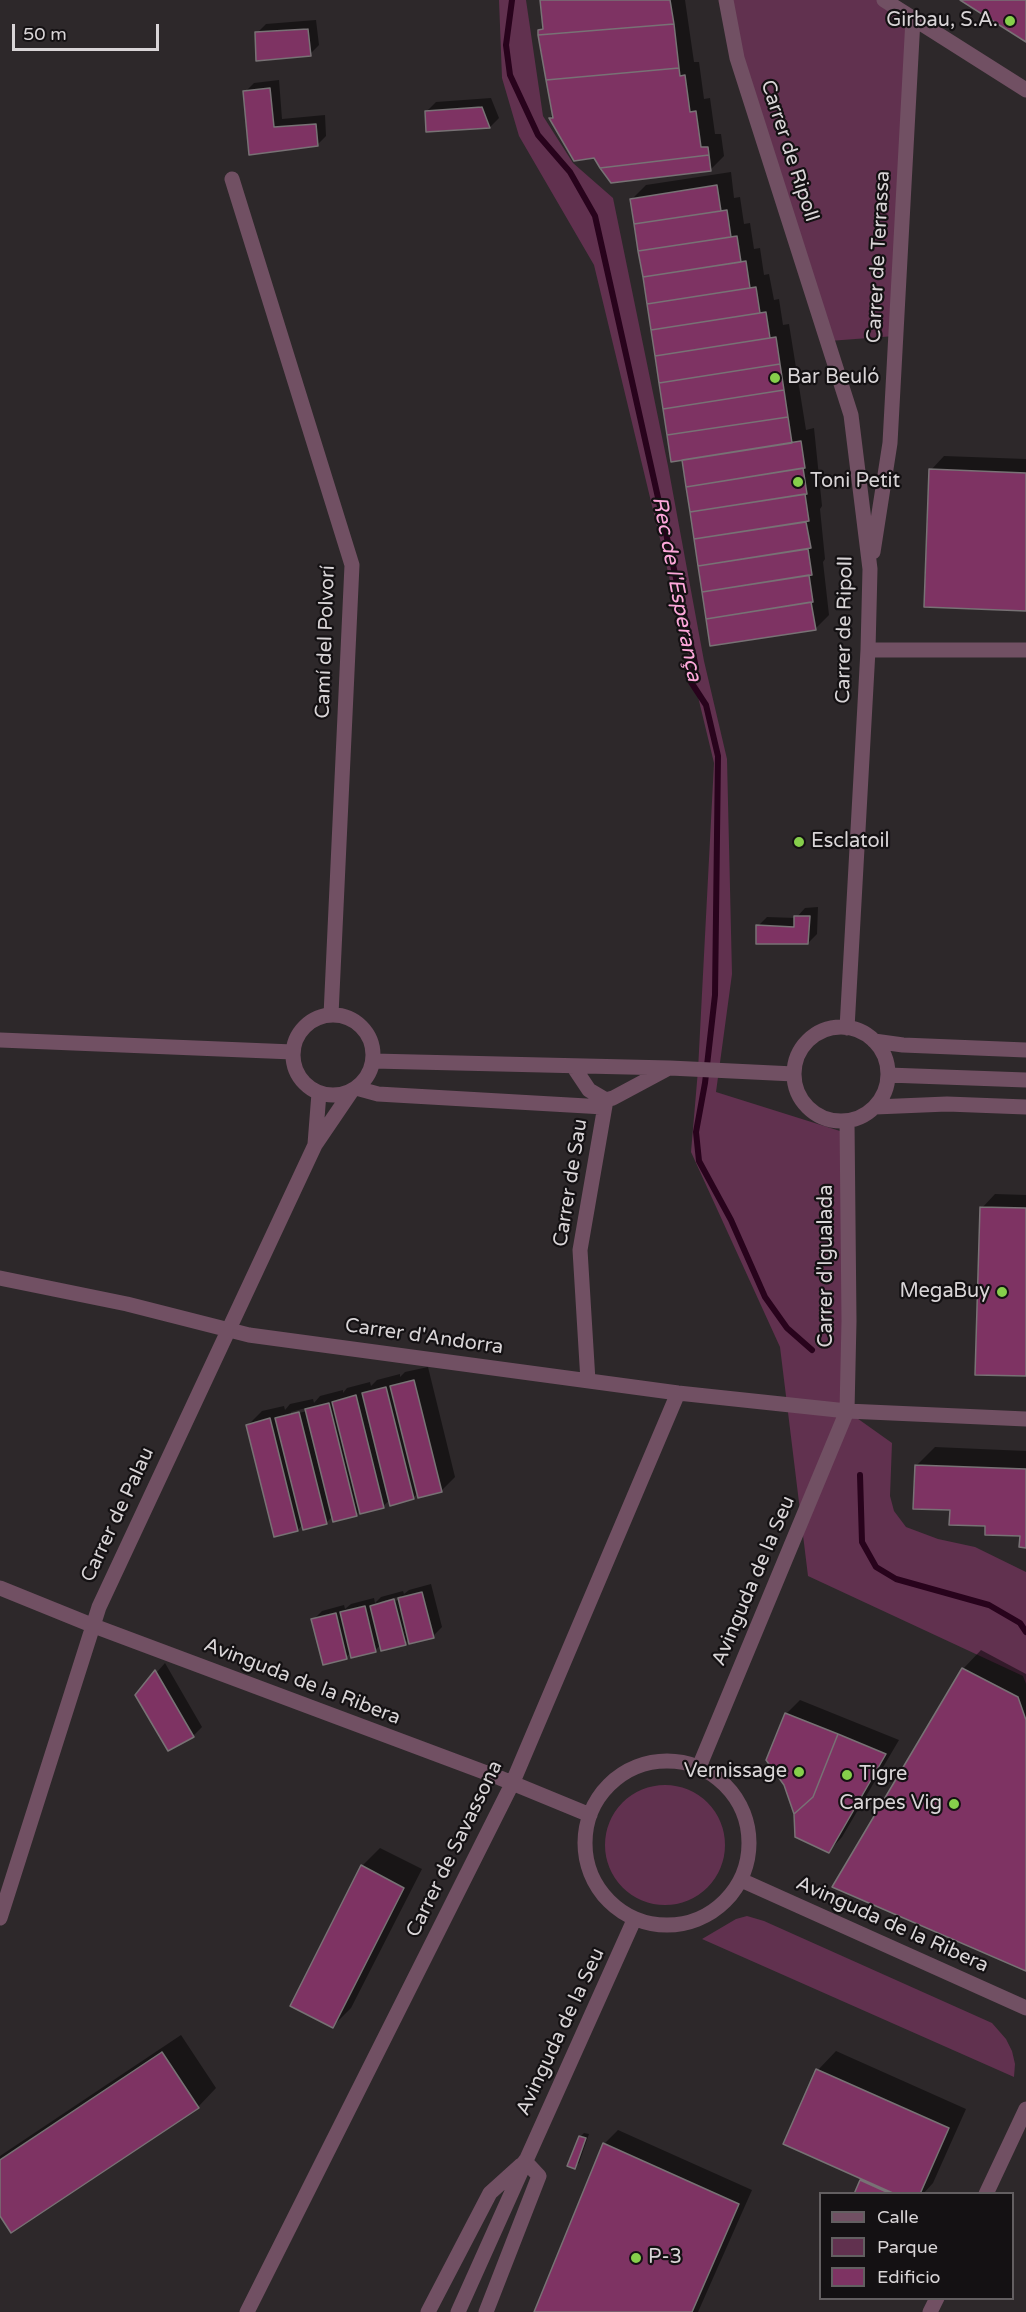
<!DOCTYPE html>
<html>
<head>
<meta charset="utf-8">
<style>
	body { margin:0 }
	#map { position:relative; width:1026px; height:2312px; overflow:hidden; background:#2d282a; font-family:"Varela Round",sans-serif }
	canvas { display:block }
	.legend { position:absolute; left:819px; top:2192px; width:195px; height:108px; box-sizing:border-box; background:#141113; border:2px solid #635f61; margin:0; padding:8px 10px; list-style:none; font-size:18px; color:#d9d5d7 }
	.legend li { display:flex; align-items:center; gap:12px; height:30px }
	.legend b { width:30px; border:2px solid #635f61 }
	.scale { position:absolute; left:12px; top:24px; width:147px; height:27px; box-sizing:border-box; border:3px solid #d9d5d7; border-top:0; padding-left:8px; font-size:18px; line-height:21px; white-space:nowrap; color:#d9d5d7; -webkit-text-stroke:4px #141113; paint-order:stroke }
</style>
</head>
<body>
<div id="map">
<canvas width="1026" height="2312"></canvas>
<ul class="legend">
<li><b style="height:8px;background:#715063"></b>Calle</li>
<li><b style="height:16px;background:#61314f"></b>Parque</li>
<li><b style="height:16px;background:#7e3363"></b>Edificio</li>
</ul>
<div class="scale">50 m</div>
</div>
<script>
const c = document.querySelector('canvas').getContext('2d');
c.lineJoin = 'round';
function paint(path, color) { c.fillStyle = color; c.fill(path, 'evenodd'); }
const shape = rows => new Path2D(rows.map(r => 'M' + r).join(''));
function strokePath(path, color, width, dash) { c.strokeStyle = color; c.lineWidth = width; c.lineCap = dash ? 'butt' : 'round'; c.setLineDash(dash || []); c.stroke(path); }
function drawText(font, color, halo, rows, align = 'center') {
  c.font = font + ' "Varela Round",sans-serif'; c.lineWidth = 4.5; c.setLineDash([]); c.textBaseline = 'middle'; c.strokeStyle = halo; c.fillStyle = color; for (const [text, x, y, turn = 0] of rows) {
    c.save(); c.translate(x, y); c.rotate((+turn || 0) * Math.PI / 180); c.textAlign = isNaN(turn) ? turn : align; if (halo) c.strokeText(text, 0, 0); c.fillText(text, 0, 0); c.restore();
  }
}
const green = shape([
	[499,0,526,0,543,116,573,163,613,198,668,466,704,661,727,759,732,974,716,1092,840,1131,849,1321,847,1411,892,1443,890,1496,894,1511,906,1527,938,1539,975,1547,1026,1572,1026,1684,1023,1676,808,1576,780,1347,691,1152,698,1070,714,763,594,265,519,136,502,78],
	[726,0,884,0,913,19,895,336,829,341],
	'605 1845a60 60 0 1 1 120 0a60 60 0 1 1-120 0Z',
	[747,1916,764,1921,992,2023,1006,2039,1012,2051,1015,2064,1014,2077,702,1939,736,1919]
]);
const shadow = shape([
	[542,0,685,0,694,62,699,62,704,99,710,98,715,134,721,134,724,156,710,170,595,157,550,118,554,114,540,49,539,30,545,25],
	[316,20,319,45,310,54,257,33,266,24],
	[279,80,282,119,325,115,326,136,317,145,250,153,245,92,254,83],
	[491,98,499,118,490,127,428,131,427,111,436,102],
	[731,172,734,198,740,197,744,224,750,223,754,249,760,248,764,275,769,274,774,300,779,299,783,325,789,324,806,430,814,428,822,506,820,509,825,559,823,562,829,615,815,629,712,644,683,458,632,199,646,185],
	[944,456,1026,459,1026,610,931,470],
	[818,907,817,934,808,943,758,926,767,917,796,918,805,908],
	[995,1194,1026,1195,1026,1375,982,1208],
	[428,1367,455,1477,441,1491,418,1493,413,1498,390,1500,383,1506,361,1510,356,1514,333,1516,326,1523,303,1524,298,1530,248,1425,262,1411,284,1406,285,1410,290,1404,313,1399,314,1403,320,1396,343,1390,343,1393,347,1388,370,1382,371,1386,377,1380,400,1374,400,1377,405,1372],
	[306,1408,307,1411,291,1415,291,1412],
	[935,1447,1026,1451,1026,1546,1021,1535,986,1525,951,1509,917,1465],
	[431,1584,442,1627,433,1636,409,1639,405,1643,381,1645,375,1650,352,1652,346,1657,313,1620,322,1611,344,1605,345,1609,351,1604,374,1598,375,1603,381,1597,403,1591,404,1594,409,1590],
	[401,1596,402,1599,380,1605,380,1602],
	[981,1650,1026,1674,1026,1969,834,1886,963,1669],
	[165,1663,202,1727,193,1736,137,1695],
	[800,1700,899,1740,842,1837,829,1851,786,1714],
	[380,1848,422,1869,351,2008,333,2026,362,1866],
	[181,2035,216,2088,198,2107,0,2213,0,2156],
	[836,2051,966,2109,933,2183,923,2194,855,2194,864,2178,785,2143,818,2070],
	[618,2130,752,2190,698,2312,534,2312,604,2144],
	[584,2133,589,2134,579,2163,574,2167,580,2137]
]);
const stream = shape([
	[512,0,506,45,510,75,538,135,570,172,595,216,695,663,691,682,706,705,718,756,715,995,705,1083,696,1132,699,1161,731,1220,765,1297,787,1328,812,1350],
	[860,1475,862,1542,876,1567,896,1579,989,1605,1020,1623,1026,1632]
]);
const building = shape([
	[540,0,670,0,674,24,538,35,538,30,543,29,540,0],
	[960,0,1026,0,1026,42,960,0],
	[674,24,679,68,546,80,538,35,674,24],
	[308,29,311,56,256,61,255,32,308,29],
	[679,68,680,76,685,75,690,112,696,111,701,147,708,147,709,155,600,168,594,158,574,161,549,118,553,118,546,80,679,68],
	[270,88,274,127,316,124,318,146,249,155,243,91,270,88],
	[482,107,490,128,426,132,425,111,482,107],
	[709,155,711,171,611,183,600,168,709,155],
	[717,185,721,211,634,224,630,199,717,185],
	[727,210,731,237,638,251,634,224,727,210],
	[737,236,741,262,643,277,638,251,737,236],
	[746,261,750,288,647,304,643,277,746,261],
	[756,287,760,313,651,330,647,304,756,287],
	[766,312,770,338,655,356,651,330,766,312],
	[776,337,780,364,659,383,655,356,776,337],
	[780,364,784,390,663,409,659,383,780,364],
	[784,390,788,417,667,435,663,409,784,390],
	[788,417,792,443,671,462,667,435,788,417],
	[801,441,805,468,686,487,682,460,801,441],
	[803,468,807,494,690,512,686,487,803,468],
	[929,469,1026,473,1026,611,924,607,929,469],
	[805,494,809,521,694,539,690,512,805,494],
	[806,522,811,548,698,566,694,539,806,522],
	[808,549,812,575,702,592,698,566,808,549],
	[809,575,813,602,706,619,702,592,809,575],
	[811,602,816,630,710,646,706,619,811,602],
	[794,916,810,916,808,944,756,944,756,925,794,927,794,916],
	[980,1207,1026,1208,1026,1376,975,1375,980,1207],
	[414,1380,442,1492,418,1498,390,1386,414,1380],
	[386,1387,414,1499,390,1506,362,1393,386,1387],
	[356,1395,384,1508,360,1514,332,1402,356,1395],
	[329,1403,357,1516,333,1522,305,1409,329,1403],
	[299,1412,327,1524,303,1530,275,1418,299,1412],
	[270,1418,298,1531,274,1537,246,1425,270,1418],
	[915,1465,1026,1469,1026,1548,1019,1547,1020,1536,985,1535,985,1526,949,1525,950,1510,913,1509,915,1465],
	[422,1592,434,1638,409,1644,398,1598,422,1592],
	[394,1599,406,1645,381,1651,370,1606,394,1599],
	[365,1606,376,1652,351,1658,340,1612,365,1606],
	[336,1613,347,1659,323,1665,311,1619,336,1613],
	[962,1668,1018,1697,1026,1720,1026,1971,832,1887,962,1668],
	[155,1670,194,1737,168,1751,135,1695,155,1670],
	[785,1713,838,1734,813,1797,794,1814,784,1785,766,1760,785,1713],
	[838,1734,886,1754,829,1853,795,1837,794,1814,813,1797,838,1734],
	[361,1865,404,1888,333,2028,290,2006,361,1865],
	[162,2052,199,2108,11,2233,0,2216,0,2160,162,2052],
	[816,2069,949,2128,920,2194,895,2194,783,2144,816,2069],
	[579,2136,586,2138,575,2169,567,2166,579,2136],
	[603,2143,739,2204,692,2312,534,2312,603,2143],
	[860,2180,891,2194,854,2194,860,2180]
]);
const minor = shape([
	[726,0,737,58,851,415,870,569,868,650,847,1028],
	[884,0,1026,90],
	[232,179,352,565,331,1015],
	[873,552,890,443,913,19],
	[868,650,1026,650],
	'293 1055a40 40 0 1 1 80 0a40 40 0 1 1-80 0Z',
	'794 1074a47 47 0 1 1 94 0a47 47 0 1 1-94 0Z',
	[0,1040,293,1052],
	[874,1041,903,1045,1026,1050],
	[373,1061,670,1068,794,1074],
	[573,1066,589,1090,606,1100,613,1098,669,1068],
	[888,1075,1026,1080],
	[356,1088,378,1094,604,1107],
	[875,1107,947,1104,1026,1107],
	[315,1144,319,1093],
	[0,1278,127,1304,249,1335,678,1393,847,1411,1026,1419],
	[588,1381,580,1250,606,1100],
	[0,1588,94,1626,500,1778,590,1815],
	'585 1843a82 82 0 1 1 164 0a82 82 0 1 1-164 0Z',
	[699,1767,847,1411,849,1321,847,1121],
	[741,1880,1026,2008],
	[0,1918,99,1607,315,1145,351,1092],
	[986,2194,1026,2109],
	[247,2312,512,1784,678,1393],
	[428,2312,490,2193,521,2165],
	[458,2312,634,1920],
	[486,2312,539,2176,525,2161],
	[930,2312,937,2298]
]);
const markers = [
	[1010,21,6,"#86cf4b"],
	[775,378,6,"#86cf4b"],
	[798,482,6,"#86cf4b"],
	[799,842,6,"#86cf4b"],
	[1002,1292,6,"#86cf4b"],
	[799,1772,6,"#86cf4b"],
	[847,1775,6,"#86cf4b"],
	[954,1804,6,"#86cf4b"],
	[636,2258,6,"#86cf4b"]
];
const poiNames = [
	["Girbau, S.A.",998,21,"right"],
	["Bar Beuló",787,378],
	["Toni Petit",810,482],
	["Esclatoil",811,842],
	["MegaBuy",990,1292,"right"],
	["Vernissage",787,1772,"right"],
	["Tigre",859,1775],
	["Carpes Vig",942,1804,"right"],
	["P-3",648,2258]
];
const streetNames = [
	["Carrer de Ripoll",789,151,72],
	["Carrer de Terrassa",879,257,-87],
	["Carrer de Ripoll",845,630,-89],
	["Camí del Polvorí",326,642,-88],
	["Carrer de Sau",571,1183,-81],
	["Carrer d'Igualada",827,1266,-90],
	["Carrer d'Andorra",424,1337,8],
	["Carrer de Palau",118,1515,-65],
	["Avinguda de la Seu",754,1581,-67],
	["Avinguda de la Ribera",302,1682,21],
	["Carrer de Savassona",455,1849,-64],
	["Avinguda de la Ribera",892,1925,24],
	["Avinguda de la Seu",561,2032,-65]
];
const waterNames = [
	["Rec de l'Esperança",676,589,79]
];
paint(green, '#61314f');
paint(shadow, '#0007');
strokePath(stream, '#28031c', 6);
paint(building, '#7e3363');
strokePath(building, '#787275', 1.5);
strokePath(minor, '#715063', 15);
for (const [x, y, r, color] of markers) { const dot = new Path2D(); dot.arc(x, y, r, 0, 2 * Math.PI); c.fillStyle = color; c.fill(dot); strokePath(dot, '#141113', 2); }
drawText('20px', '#d9d5d7', '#141113', poiNames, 'left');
drawText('20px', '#d9d5d7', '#141113', streetNames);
drawText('italic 21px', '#fea8db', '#141113', waterNames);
</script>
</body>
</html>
